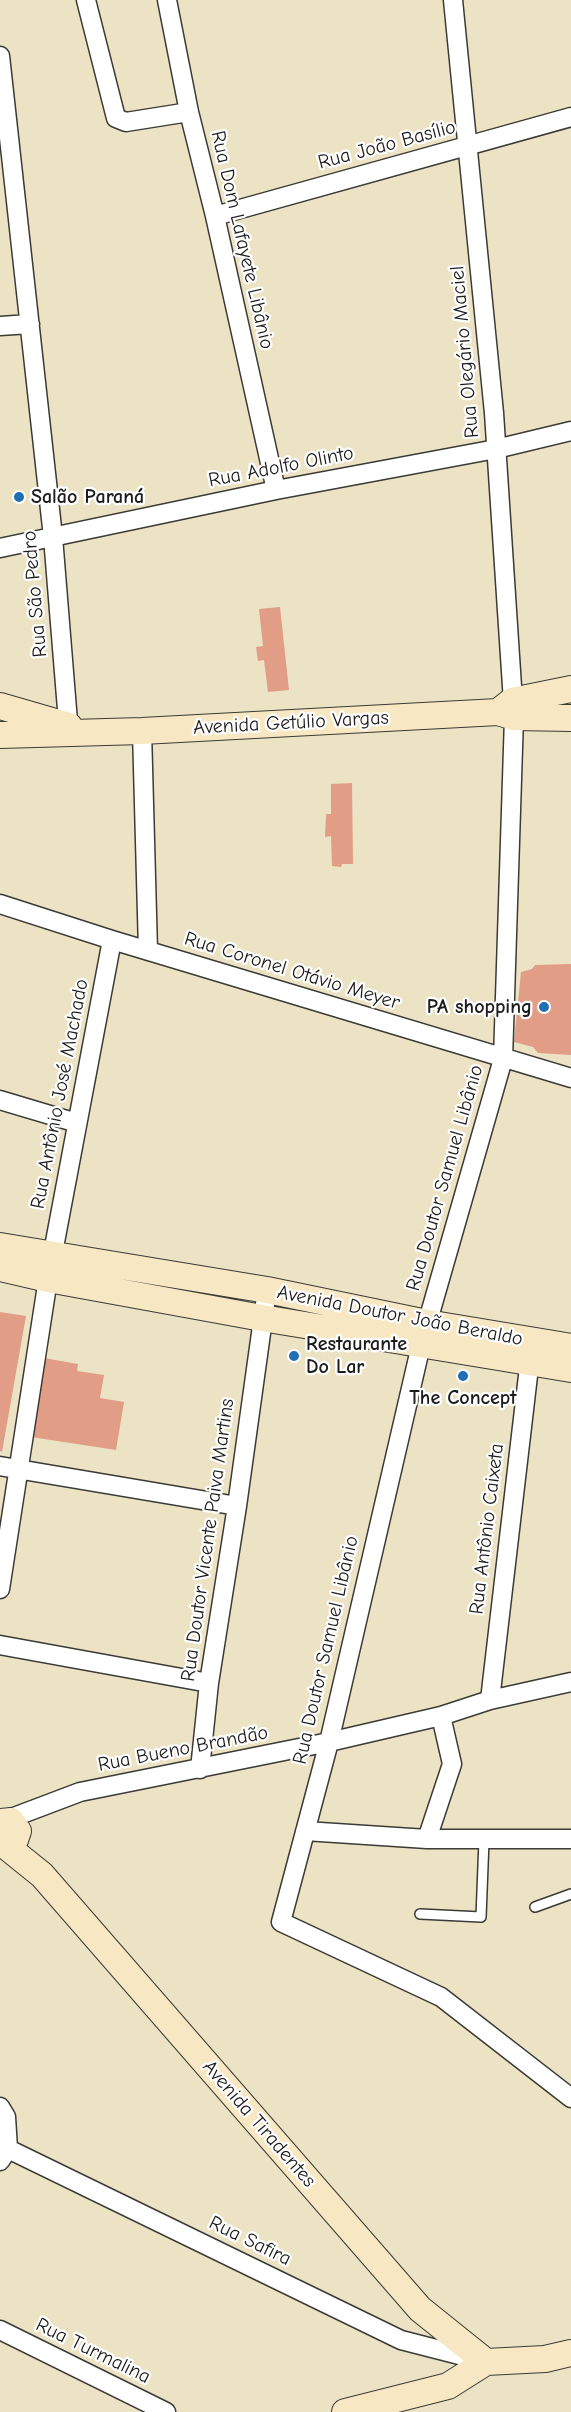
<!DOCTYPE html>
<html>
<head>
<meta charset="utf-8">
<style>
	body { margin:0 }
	canvas { display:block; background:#ebe3c4 }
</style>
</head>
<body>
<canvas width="571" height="2412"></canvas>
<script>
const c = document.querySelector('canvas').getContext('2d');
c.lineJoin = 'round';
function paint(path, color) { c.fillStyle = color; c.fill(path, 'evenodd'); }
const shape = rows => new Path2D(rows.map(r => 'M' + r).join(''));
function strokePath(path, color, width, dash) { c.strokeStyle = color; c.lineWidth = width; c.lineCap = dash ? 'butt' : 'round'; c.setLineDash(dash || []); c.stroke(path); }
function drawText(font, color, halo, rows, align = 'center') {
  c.font = font + ' "Comic Neue",sans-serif'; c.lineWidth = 4.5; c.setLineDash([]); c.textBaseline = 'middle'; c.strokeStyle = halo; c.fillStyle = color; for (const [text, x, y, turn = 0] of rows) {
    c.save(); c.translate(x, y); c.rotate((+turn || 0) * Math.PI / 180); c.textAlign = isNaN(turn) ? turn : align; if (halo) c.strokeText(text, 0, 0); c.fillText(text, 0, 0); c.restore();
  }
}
const building = shape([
	[280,607,289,690,268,692,264,660,258,661,256,647,263,646,259,609],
	[352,783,353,864,342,864,341,867,332,866,331,836,325,837,326,814,331,814,331,784],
	[571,964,571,1055,538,1053,533,1047,514,1042,521,972,532,969,535,965],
	[0,1312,26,1316,2,1452,0,1451],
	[44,1358,78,1364,77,1371,104,1375,100,1398,124,1402,116,1450,31,1437]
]);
const lane = shape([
	[535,1907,571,1894],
	[420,1914,481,1917,484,1840]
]);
const street = shape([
	[86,0,116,118,126,122,189,112],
	[167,0,189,112,215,216,276,490],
	[453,0,494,413,514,717,503,1059,421,1345,329,1742,281,1922,441,1997,571,2098],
	[0,56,53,537,69,734],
	[215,216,571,117],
	[0,326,30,324],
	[0,548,276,490,496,449,571,431],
	[142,731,148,951],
	[0,904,112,940,571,1078],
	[0,1100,77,1123],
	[0,1466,237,1506],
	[0,1589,48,1279,112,940],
	[0,1645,209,1683],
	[490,1700,531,1350],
	[200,1769,209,1683,237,1506,267,1290],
	[6,1820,80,1792,329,1742,441,1716,490,1700,571,1682],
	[305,1831,427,1839,571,1839],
	[427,1839,452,1764,441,1716],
	[0,2107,6,2117,8,2149,0,2161],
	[0,2145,401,2340,479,2360],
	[0,2330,166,2412]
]);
const secondary = shape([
	[0,706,69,726],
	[498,712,512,701,571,689],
	[0,735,142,731,498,712,514,717,571,718],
	[0,1246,267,1290,427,1323,571,1347],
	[0,1268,48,1279,262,1318,571,1369],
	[0,1822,11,1821,18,1831,15,1840,11,1843,0,1841],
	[1,1842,42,1875,420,2309,486,2362],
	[345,2412,448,2386,486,2362,545,2359,571,2353]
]);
const markers = [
	[19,497,6,"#1f6fb2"],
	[544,1007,6,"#1f6fb2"],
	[294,1356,6,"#1f6fb2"],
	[463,1376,6,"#1f6fb2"]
];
const streetNames = [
	["Rua João Basílio",387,145,-15],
	["Rua Dom Lafayete Libânio",242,240,77],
	["Rua Olegário Maciel",465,352,-95],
	["Rua Adolfo Olinto",281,467,-11],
	["Rua São Pedro",35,594,-95],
	["Avenida Getúlio Vargas",291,723,-3],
	["Rua Coronel Otávio Meyer",292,971,17],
	["Rua Antônio José Machado",60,1094,-79],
	["Rua Doutor Samuel Libânio",445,1178,-74],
	["Avenida Doutor João Beraldo",400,1316,11],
	["Rua Antônio Caixeta",487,1529,-83],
	["Rua Doutor Vicente Paiva Martins",208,1540,-82],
	["Rua Doutor Samuel Libânio",326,1650,-77],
	["Rua Bueno Brandão",183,1749,-11],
	["Avenida Tiradentes",259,2124,49],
	["Rua Safira",250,2241,26],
	["Rua Turmalina",93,2351,26]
];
const poiNames = [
	["Salão Paraná",31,497],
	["PA shopping",532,1007,"right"],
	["Restaurante",306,1344],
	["Do Lar",306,1367],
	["The Concept",463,1398,"center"]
];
paint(building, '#e19d86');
strokePath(lane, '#3b3a35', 12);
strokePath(street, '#3b3a35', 21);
strokePath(secondary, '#3b3a35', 28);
strokePath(lane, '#fff', 9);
strokePath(street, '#fff', 18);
strokePath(secondary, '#f7e8c3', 26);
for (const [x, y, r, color] of markers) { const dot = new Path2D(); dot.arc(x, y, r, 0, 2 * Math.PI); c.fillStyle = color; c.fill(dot); strokePath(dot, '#fff', 2); }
drawText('20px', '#1c1c1c', '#fff', streetNames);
drawText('bold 20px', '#1c1c1c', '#fff', poiNames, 'left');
</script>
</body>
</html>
